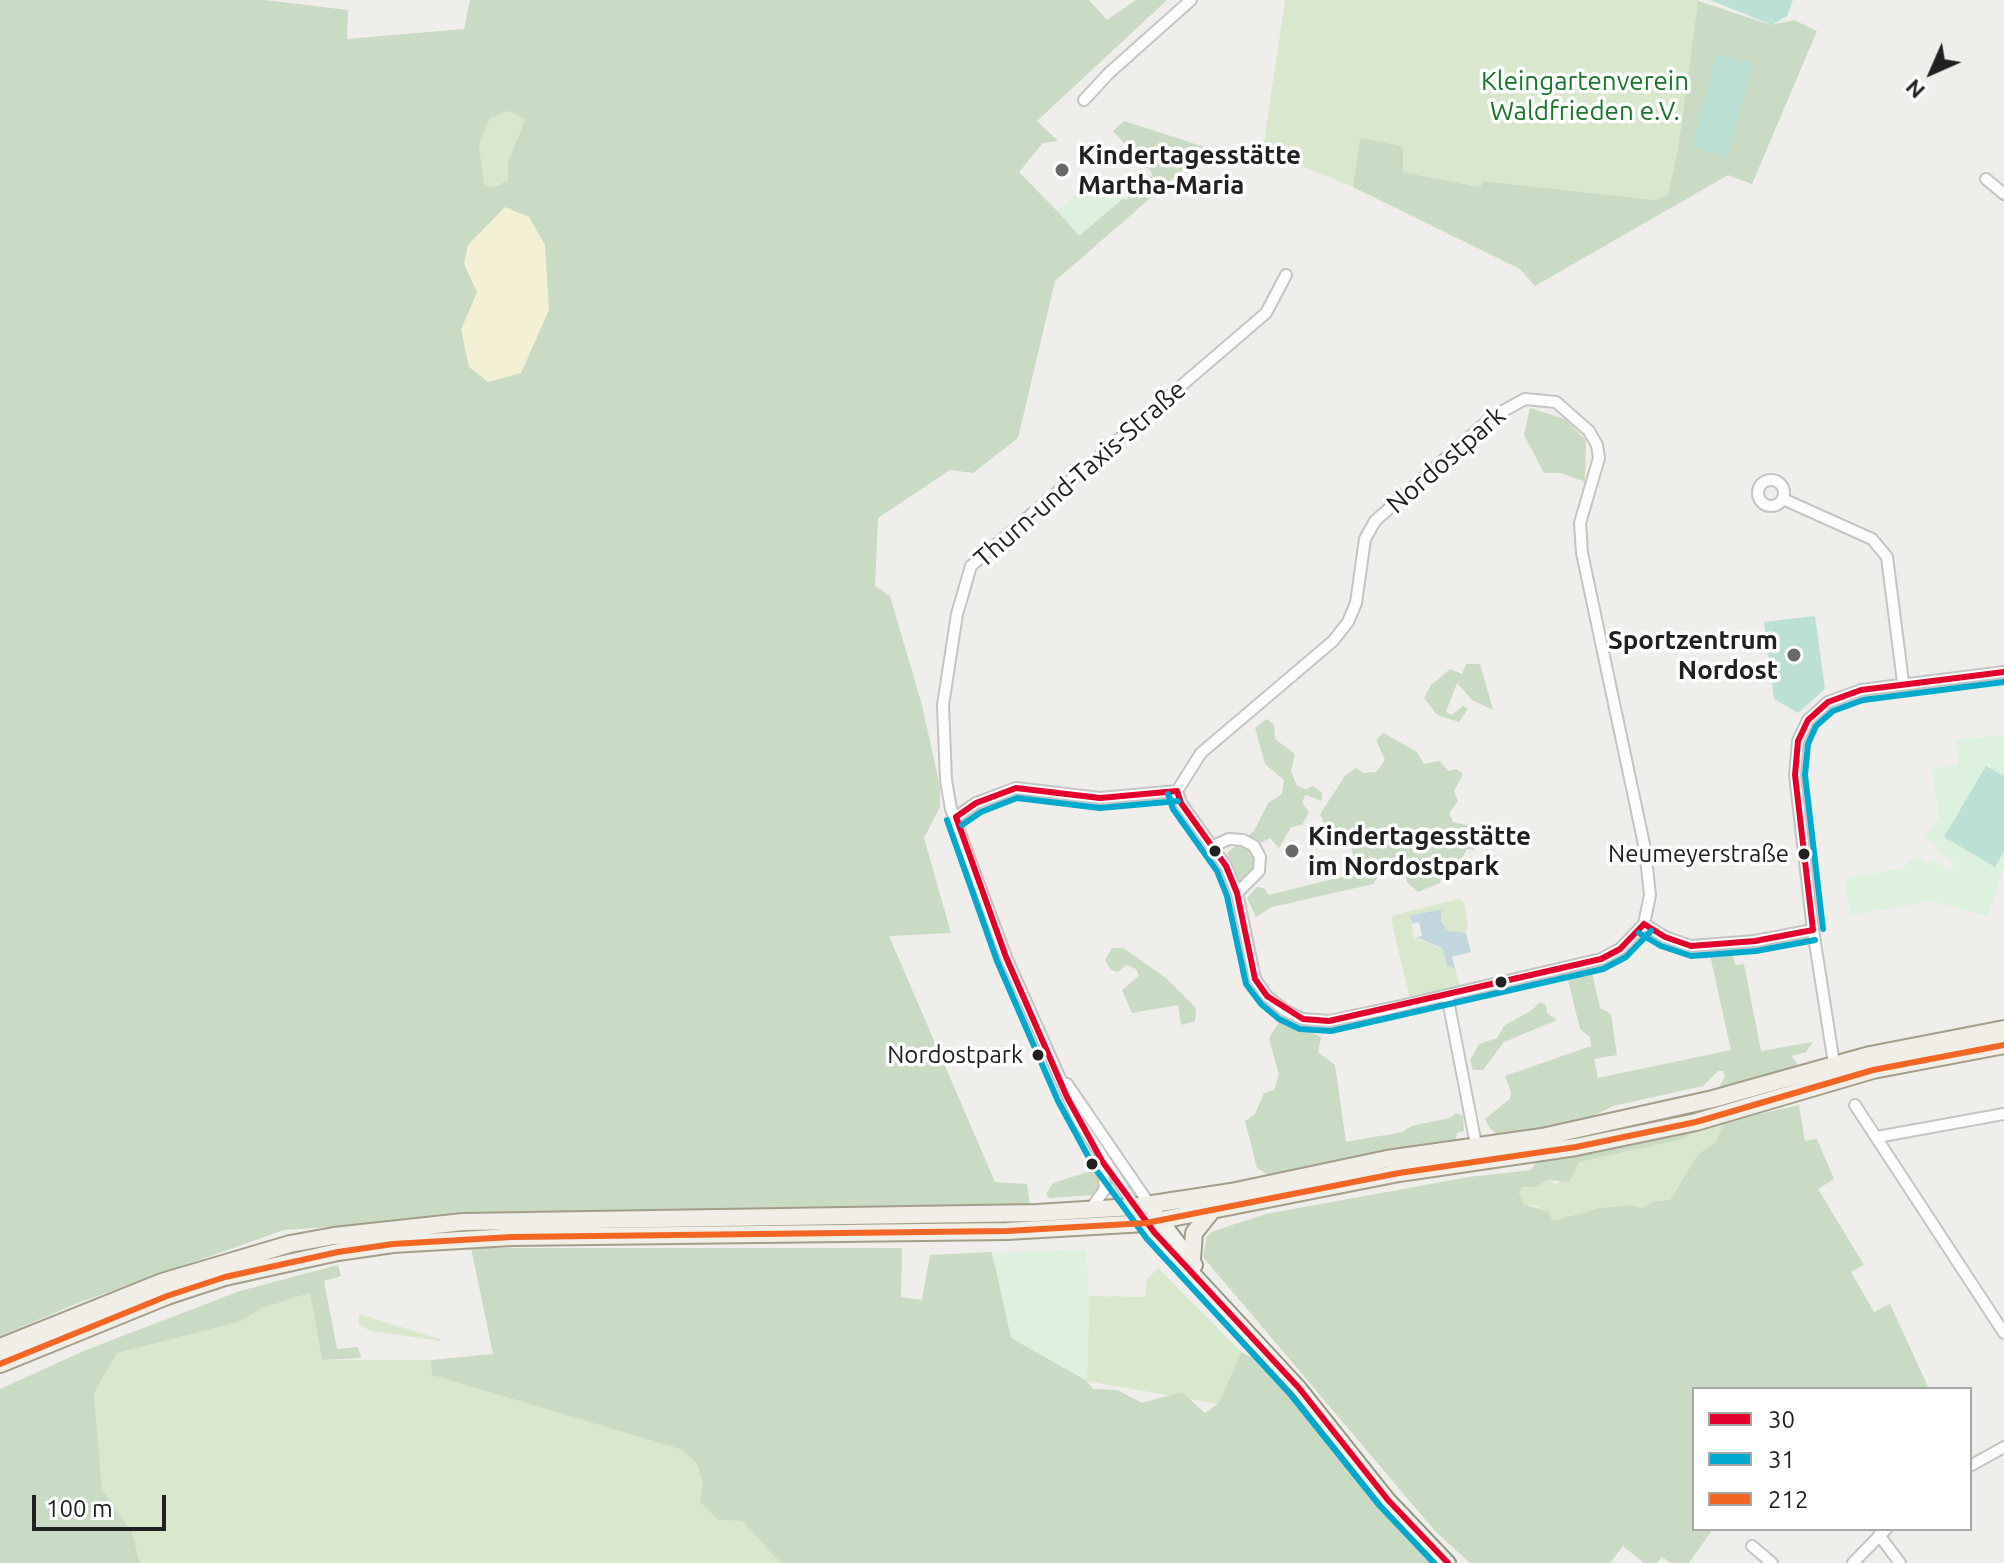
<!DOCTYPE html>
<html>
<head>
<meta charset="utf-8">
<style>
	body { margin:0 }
	#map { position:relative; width:2004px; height:1563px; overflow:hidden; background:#efeeea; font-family:Ubuntu,sans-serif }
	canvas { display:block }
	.legend { position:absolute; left:1692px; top:1387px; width:280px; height:144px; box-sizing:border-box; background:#fff; border:2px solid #a6a6a6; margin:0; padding:10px 14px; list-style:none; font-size:24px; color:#212121 }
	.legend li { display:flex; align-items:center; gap:16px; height:40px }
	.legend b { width:40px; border:2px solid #a6a6a6 }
	.north { position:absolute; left:1892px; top:32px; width:80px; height:80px; -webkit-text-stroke:6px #fff; paint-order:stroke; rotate:225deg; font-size:22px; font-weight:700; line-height:32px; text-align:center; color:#212121 }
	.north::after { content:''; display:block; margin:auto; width:28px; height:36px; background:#212121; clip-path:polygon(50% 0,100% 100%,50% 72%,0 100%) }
	.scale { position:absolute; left:32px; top:1495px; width:134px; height:36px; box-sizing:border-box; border:4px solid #212121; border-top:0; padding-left:10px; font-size:24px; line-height:28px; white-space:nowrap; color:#212121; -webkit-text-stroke:6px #fff; paint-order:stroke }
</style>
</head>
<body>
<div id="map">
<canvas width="2004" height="1563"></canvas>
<ul class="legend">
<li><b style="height:10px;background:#e4002b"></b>30</li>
<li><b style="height:10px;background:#00a9ce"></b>31</li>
<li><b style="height:10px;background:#f26522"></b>212</li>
</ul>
<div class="north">N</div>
<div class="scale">100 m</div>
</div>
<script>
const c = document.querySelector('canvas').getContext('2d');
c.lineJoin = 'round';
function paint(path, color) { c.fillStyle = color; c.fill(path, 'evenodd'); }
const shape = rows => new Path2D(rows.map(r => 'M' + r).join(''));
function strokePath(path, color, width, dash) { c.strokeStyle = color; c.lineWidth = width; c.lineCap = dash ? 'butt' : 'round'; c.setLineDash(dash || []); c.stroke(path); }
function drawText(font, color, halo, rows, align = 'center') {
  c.font = font + ' Ubuntu,sans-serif'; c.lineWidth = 7; c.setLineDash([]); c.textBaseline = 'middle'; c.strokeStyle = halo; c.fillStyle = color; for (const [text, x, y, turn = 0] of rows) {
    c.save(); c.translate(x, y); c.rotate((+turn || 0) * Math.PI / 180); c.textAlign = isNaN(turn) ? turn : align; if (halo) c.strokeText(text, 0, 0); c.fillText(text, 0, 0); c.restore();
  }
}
const grass = shape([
	[1285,0,1698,0,1678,149,1668,194,1654,200,1483,181,1480,187,1402,172,1403,146,1360,139,1353,187,1263,150],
	[509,111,525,120,508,162,508,180,493,188,484,184,479,144,490,118],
	[1459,899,1464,903,1468,924,1466,933,1447,931,1441,921,1440,909,1410,916,1414,937,1442,949,1447,966,1455,968,1460,987,1413,998,1409,995,1391,919,1394,915],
	[1724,1122,1716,1142,1698,1154,1670,1200,1655,1201,1642,1208,1631,1205,1600,1208,1553,1221,1537,1206,1524,1204,1519,1193,1521,1187,1537,1187,1547,1180,1557,1184,1579,1162,1683,1139,1688,1131],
	[1158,1268,1241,1352,1219,1404,1087,1381,1089,1296,1145,1297,1147,1279],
	[310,1293,322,1360,431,1360,433,1375,680,1449,697,1462,718,1520,742,1521,781,1563,140,1563,132,1532,102,1489,94,1393,117,1353,239,1322,262,1308],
	[359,1314,440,1339,440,1341,370,1331,359,1324]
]);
const forest = shape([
	[0,0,264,0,348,10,347,39,464,29,470,0,1089,0,1107,20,1136,0,1167,0,1037,121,1058,141,1043,143,1019,172,1058,212,1096,176,1126,200,1153,174,1113,131,1124,121,1208,148,1055,281,1018,438,973,473,950,470,878,518,875,586,890,596,922,705,940,787,940,807,924,838,951,933,889,936,995,1182,1027,1184,1030,1207,464,1218,284,1230,78,1303,0,1336],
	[509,111,525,120,508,162,508,180,493,188,484,184,479,144,490,118],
	[1698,1,1771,25,1794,20,1817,31,1752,184,1728,175,1535,286,1520,269,1353,187,1360,138,1403,146,1403,172,1480,187,1483,181,1655,200,1668,194,1678,149],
	[1530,408,1565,419,1586,440,1585,482,1561,473,1544,473,1524,435],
	[1466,664,1480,664,1493,710,1472,700,1457,683,1446,712,1452,715,1463,706,1468,709,1459,722,1437,715,1424,698,1431,685,1450,669,1462,674],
	[1267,719,1274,725,1275,739,1295,754,1291,771,1297,786,1306,789,1313,786,1322,793,1322,801,1305,795,1302,803,1309,812,1302,825,1291,827,1279,848,1270,838,1259,844,1253,874,1242,886,1227,853,1254,831,1268,803,1282,794,1284,780,1265,764,1255,728],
	[1383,733,1417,752,1424,764,1439,761,1449,771,1456,769,1463,774,1454,791,1458,801,1449,813,1453,822,1466,825,1474,832,1477,843,1475,850,1467,849,1454,872,1441,871,1440,883,1418,892,1407,882,1403,863,1391,859,1373,884,1272,907,1256,917,1247,898,1257,887,1264,888,1269,895,1357,873,1348,831,1327,831,1320,814,1345,776,1356,768,1364,773,1376,772,1385,760,1376,740],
	[1112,948,1123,948,1166,978,1196,1008,1195,1021,1181,1025,1178,1005,1132,1013,1122,990,1139,976,1136,969,1126,965,1118,972,1111,970,1105,960],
	[1732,951,1735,965,1744,964,1761,1051,1813,1042,1806,1052,1791,1056,1799,1066,1795,1071,1717,1091,1725,1077,1723,1071,1718,1071,1703,1086,1613,1106,1583,1121,1500,1137,1489,1127,1485,1119,1510,1099,1511,1092,1505,1076,1591,1046,1590,1037,1580,1029,1568,980,1592,973,1600,1008,1611,1014,1617,1055,1594,1059,1598,1078,1731,1050,1710,955],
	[1540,1002,1546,1005,1547,1013,1557,1020,1504,1042,1483,1070,1473,1070,1470,1060,1479,1044,1497,1038,1504,1026,1532,1010],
	[1282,1018,1321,1037,1318,1052,1335,1065,1346,1142,1403,1132,1411,1126,1450,1118,1456,1113,1463,1116,1464,1131,1457,1133,1455,1144,1268,1175,1257,1168,1245,1121,1255,1114,1264,1093,1274,1090,1279,1075,1269,1038],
	[1799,1105,1805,1141,1817,1139,1834,1179,1818,1189,1864,1265,1851,1272,1874,1312,1890,1304,1929,1389,1694,1389,1694,1529,1713,1529,1689,1563,1671,1563,1662,1557,1657,1563,1644,1563,1623,1546,1610,1563,1470,1563,1435,1531,1203,1257,1207,1236,1214,1231,1266,1214,1469,1177,1531,1170,1536,1162,1688,1131,1689,1136,1684,1139,1579,1162,1569,1182,1547,1180,1537,1187,1522,1187,1519,1193,1524,1204,1548,1212,1553,1221,1600,1208,1631,1205,1642,1208,1655,1201,1670,1200,1698,1154,1716,1142,1724,1122],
	[1091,1171,1098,1175,1100,1185,1094,1195,1050,1198,1046,1194,1053,1183],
	[471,1248,902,1248,901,1297,922,1300,930,1255,991,1252,1021,1342,1064,1354,1093,1389,1117,1390,1142,1403,1182,1392,1205,1413,1219,1403,1241,1352,1257,1360,1282,1385,1390,1518,1434,1563,781,1563,742,1521,718,1520,700,1502,703,1484,697,1463,680,1449,432,1375,431,1360,493,1354],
	[338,1265,341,1276,324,1281,337,1349,358,1347,361,1358,322,1360,310,1293,262,1308,239,1322,117,1353,94,1393,102,1489,132,1532,140,1563,0,1563,0,1389,86,1350,240,1291]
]);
const sand = shape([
	[505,207,529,217,545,245,549,310,521,373,488,382,469,367,461,330,477,292,464,264,468,245]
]);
const park = shape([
	[1096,176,1124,198,1079,236,1058,212],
	[2004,735,2004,867,1988,916,1932,901,1850,915,1845,878,1902,869,1915,857,1929,865,1932,860,1951,871,1955,862,1937,852,1939,847,1925,838,1939,817,1932,769,1958,765,1956,739],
	[1086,1250,1089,1296,1087,1381,1011,1338,992,1253]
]);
const pitch = shape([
	[1710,0,1793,0,1787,16,1772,25],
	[1716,54,1753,63,1728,157,1692,147],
	[1815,616,1825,689,1798,713,1774,699,1764,622],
	[1986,766,2004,776,2004,852,1995,867,1944,837]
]);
const water = shape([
	[1441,909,1441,921,1448,931,1466,933,1471,952,1452,957,1455,968,1447,966,1442,948,1416,937,1422,936,1419,922,1412,924,1410,916]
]);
const minor = shape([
	[1084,100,1109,73,1191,0],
	[1986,179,2004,194],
	[1525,399,1556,402,1589,431,1597,445,1599,458,1580,523,1582,553,1645,849,1650,895,1644,924,1620,949,1601,959,1396,1007,1329,1021,1303,1019,1284,1010,1267,996,1255,979,1237,893,1226,866,1181,803,1177,791,1201,753,1333,641,1348,622,1356,603,1365,539,1375,521,1492,417,1525,399],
	'1758 493a13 13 0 1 1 26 0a13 13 0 1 1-26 0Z',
	[1783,499,1872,539,1887,557,1903,682],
	[956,817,976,803,1016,788,1100,798,1177,791],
	[1213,846,1229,839,1243,840,1254,846,1260,857,1259,871,1237,893],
	[1644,924,1665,937,1691,946,1755,941,1813,930],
	[1447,995,1477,1150],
	[1835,1070,1813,930,1795,775,1798,741,1808,720,1828,702,1861,690,2004,672],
	[1067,1084,1150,1205],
	[1855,1105,2004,1333],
	[1877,1137,2004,1114],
	[1090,1210,1105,1189,1103,1163],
	[1146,1223,1079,1121,1006,957,951,809,946,780,943,705,957,614,971,566,1266,313,1286,275],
	[1970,1466,2004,1447],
	[1879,1535,1900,1563],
	[1752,1546,1772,1563],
	[1853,1563,1886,1529]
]);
const secondary = shape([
	[1154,1212,1195,1265],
	[1146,1223,1299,1388,1388,1500,1448,1563]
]);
const primary = shape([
	[1192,1259,1194,1233,1210,1213],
	[0,1347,162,1282,290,1244,334,1236,463,1222,1037,1213,1133,1207,1231,1192,1387,1159,1542,1137,1713,1099,1870,1055,2004,1029],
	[0,1364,167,1296,225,1277,338,1252,393,1244,512,1237,1007,1231,1146,1223,1399,1173,1576,1147,1696,1122,1873,1070,2004,1045]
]);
const bus1 = shape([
	[1177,791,1181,803,1226,866,1237,893,1255,979,1267,996,1303,1019,1329,1021,1601,959,1620,949,1644,924],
	[956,817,1006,957,1067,1097,1102,1161,1154,1232,1299,1388,1388,1500,1448,1563],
	[956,817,976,803,1016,788,1100,798,1177,791],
	[1644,924,1665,937,1691,946,1755,941,1813,930],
	[1813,930,1795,775,1798,741,1808,720,1828,702,1861,690,2004,672]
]);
const bus2 = shape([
	[1168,794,1173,809,1217,871,1227,896,1246,984,1261,1004,1279,1019,1300,1029,1331,1031,1603,969,1626,957,1651,931],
	[947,820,997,961,1058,1101,1094,1167,1147,1239,1291,1395,1380,1506,1434,1563],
	[962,825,981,812,1017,798,1100,808,1178,801],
	[1823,929,1805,775,1808,744,1816,726,1833,711,1863,700,2004,682],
	[1639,933,1661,946,1691,956,1756,951,1815,940]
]);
const bus3 = shape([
	[0,1364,167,1296,225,1277,338,1252,393,1244,512,1237,1007,1231,1146,1223,1399,1173,1576,1147,1696,1122,1873,1070,2004,1045]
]);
const markers = [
	[1062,170,8,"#696967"],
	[1794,655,8,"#696967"],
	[1215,851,7,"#212121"],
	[1292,851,8,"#696967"],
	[1804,854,7,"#212121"],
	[1501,982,7,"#212121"],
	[1038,1055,7,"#212121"],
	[1092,1164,7,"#212121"]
];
const busNames = [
	["Neumeyerstraße",1789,854],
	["Nordostpark",1023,1055]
];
const parkNames = [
	["Kleingartenverein",1585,81],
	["Waldfrieden e.V.",1585,111]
];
const poiNames = [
	["Kindertagesstätte",1078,155],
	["Martha-Maria",1078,185],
	["Sportzentrum",1778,640,"right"],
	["Nordost",1778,670,"right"],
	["Kindertagesstätte",1308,836],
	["im Nordostpark",1308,866]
];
const streetNames = [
	["Nordostpark",1446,460,-41],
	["Thurn-und-Taxis-Straße",1080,474,-41]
];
paint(grass, '#d9e8cd');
paint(forest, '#c9dbc2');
paint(sand, '#f4f0d3');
paint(park, '#dcf2de');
paint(pitch, '#bbe1d5');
paint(water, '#c2d6de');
strokePath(minor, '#c5c4c2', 14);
strokePath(secondary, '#949784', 18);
strokePath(primary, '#a39e89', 20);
strokePath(minor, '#fdfcfc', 10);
strokePath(secondary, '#f2f3ed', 14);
strokePath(primary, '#f1eee7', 16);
strokePath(bus1, '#e4002b', 6);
strokePath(bus2, '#00a9ce', 6);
strokePath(bus3, '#f26522', 6);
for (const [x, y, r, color] of markers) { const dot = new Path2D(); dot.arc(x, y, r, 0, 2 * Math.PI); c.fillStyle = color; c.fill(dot); strokePath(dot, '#fff', 3); }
drawText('24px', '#212121', '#fff', busNames, 'right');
drawText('26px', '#18762a', '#fff', parkNames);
drawText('bold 26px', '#212121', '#fff', poiNames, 'left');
drawText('26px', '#212121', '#fff', streetNames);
</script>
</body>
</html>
